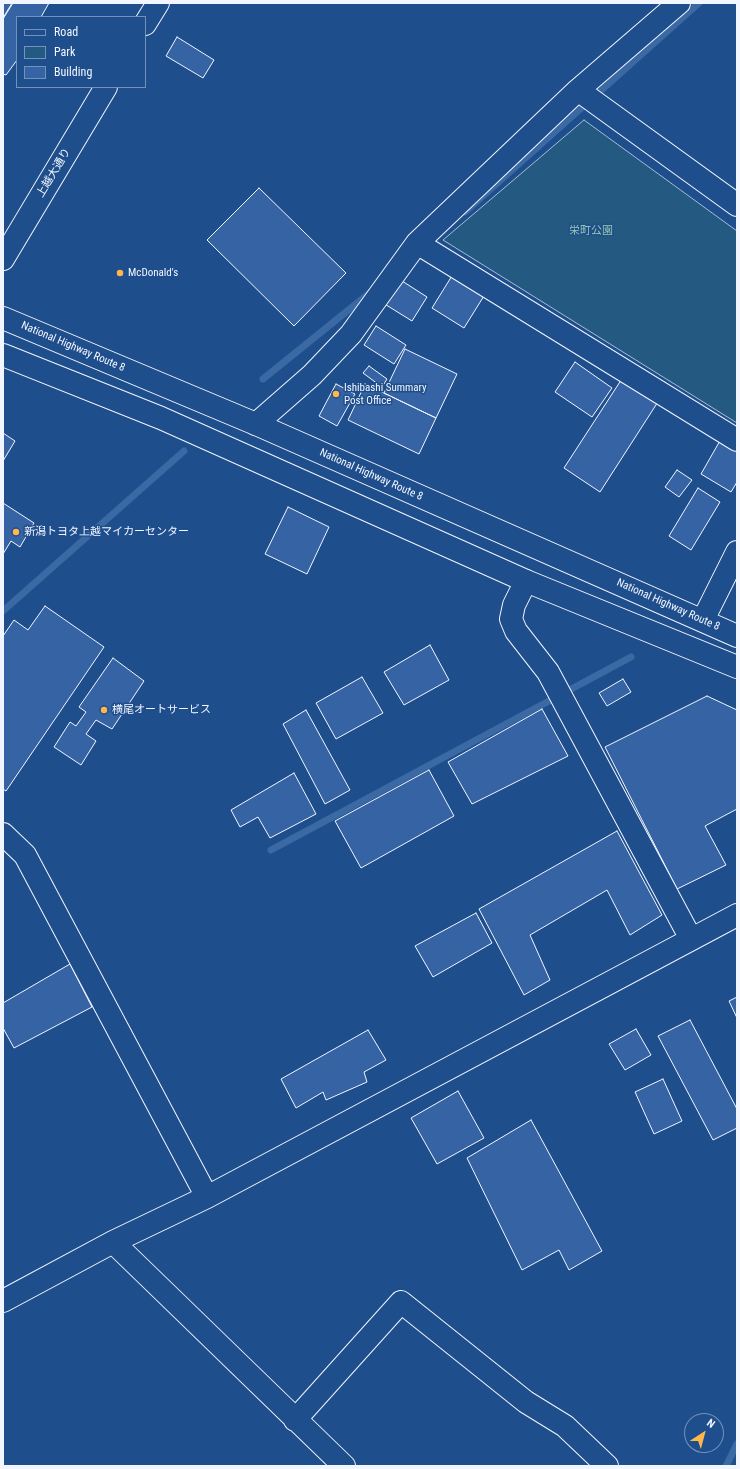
<!DOCTYPE html>
<html>
<head>
<meta charset="utf-8">
<style>
	body { margin:0 }
	#map { position:relative; width:740px; height:1469px; overflow:hidden; background:#1f4e8c; font-family:"Roboto Condensed",sans-serif }
	canvas { display:block }
	.frame { position:absolute; inset:0; border:4px solid #f2f6ff; pointer-events:none }
	.legend { position:absolute; left:16px; top:16px; width:130px; height:72px; box-sizing:border-box; background:#1f4e8c; border:1px solid #7391ba; margin:0; padding:5px 7px; list-style:none; font-size:12px; color:#f2f6ff }
	.legend li { display:flex; align-items:center; gap:8px; height:20px }
	.legend b { width:20px; border:1px solid #7391ba }
	.north { position:absolute; left:684px; top:1413px; width:40px; height:40px; box-sizing:border-box; background:#1f4e8c; border:1px solid #7391ba; border-radius:50%; rotate:36deg; font-size:11px; font-weight:700; line-height:16px; text-align:center; color:#f2f6ff }
	.north::after { content:''; display:block; margin:auto; width:14px; height:18px; background:#ffb74d; clip-path:polygon(50% 0,100% 100%,50% 72%,0 100%) }
</style>
</head>
<body>
<div id="map">
<canvas width="740" height="1469"></canvas>
<div class="frame"></div>
<ul class="legend">
<li><b style="height:5px;background:#1f4e8c"></b>Road</li>
<li><b style="height:11px;background:#245a82"></b>Park</li>
<li><b style="height:11px;background:#3563a3"></b>Building</li>
</ul>
<div class="north">N</div>
</div>
<script>
const c = document.querySelector('canvas').getContext('2d');
c.lineJoin = 'round';
function paint(path, color) { c.fillStyle = color; c.fill(path, 'evenodd'); }
const shape = rows => new Path2D(rows.map(r => 'M' + r).join(''));
function strokePath(path, color, width, dash) { c.strokeStyle = color; c.lineWidth = width; c.lineCap = dash ? 'butt' : 'round'; c.setLineDash(dash || []); c.stroke(path); }
function drawText(font, color, halo, rows, align = 'center') {
  c.font = font + ' "Roboto Condensed","Noto Sans JP",sans-serif'; c.lineWidth = 3; c.setLineDash([]); c.textBaseline = 'middle'; c.strokeStyle = halo; c.fillStyle = color; for (const [text, x, y, turn = 0] of rows) {
    c.save(); c.translate(x, y); c.rotate((+turn || 0) * Math.PI / 180); c.textAlign = isNaN(turn) ? turn : align; if (halo) c.strokeText(text, 0, 0); c.fillText(text, 0, 0); c.restore();
  }
}
const green = shape([
	[584,120,737,231,737,423,443,240,584,120]
]);
const stream = shape([
	[465,212,699,3],
	[263,379,372,291],
	[3,611,184,451],
	[271,850,631,657],
	[726,1466,737,1444]
]);
const building = shape([
	[3,3,12,3,3,18,3,3],
	[13,3,49,3,41,17,17,17,17,60,6,75,3,74,3,19,13,3],
	[177,37,214,60,203,78,166,56,177,37],
	[259,188,346,273,294,326,207,240,259,188],
	[455,271,487,291,464,328,432,308,455,271],
	[399,279,427,297,412,321,383,303,399,279],
	[376,326,406,345,394,364,364,345,376,326],
	[405,349,457,374,436,418,384,393,405,349],
	[575,362,612,388,592,417,555,392,575,362],
	[369,366,387,379,382,387,363,373,369,366],
	[627,371,663,394,600,492,564,468,627,371],
	[336,384,355,394,337,426,319,416,336,384],
	[365,384,436,418,419,454,348,420,365,384],
	[725,432,737,439,737,482,731,492,701,474,725,432],
	[3,433,15,441,3,461,3,433],
	[677,470,692,480,679,497,665,487,677,470],
	[698,488,720,502,691,550,669,536,698,488],
	[3,503,34,523,20,547,11,541,3,554,3,503],
	[288,507,329,527,307,574,265,554,288,507],
	[45,606,104,647,6,791,3,789,3,636,14,620,28,630,45,606],
	[430,645,449,680,404,705,384,672,430,645],
	[113,658,144,681,112,729,96,720,86,734,96,741,81,765,54,747,70,722,76,726,86,712,79,707,113,658],
	[362,677,383,713,336,739,316,703,362,677],
	[623,679,631,692,607,706,599,693,623,679],
	[707,696,737,710,737,809,705,826,726,865,677,889,605,747,707,696],
	[542,709,568,756,472,804,448,762,542,709],
	[306,710,350,790,325,804,283,724,306,710],
	[429,770,454,816,361,868,335,821,429,770],
	[294,773,316,814,270,838,258,817,240,827,231,810,294,773],
	[617,831,662,915,630,935,607,890,530,935,550,980,524,995,479,909,617,831],
	[476,913,492,943,433,977,415,946,476,913],
	[70,964,92,1007,14,1048,3,1028,3,1003,70,964],
	[737,997,737,1018,729,1001,737,997],
	[690,1020,737,1109,737,1128,713,1140,658,1036,690,1020],
	[636,1029,651,1055,625,1070,609,1044,636,1029],
	[368,1030,386,1060,364,1072,367,1082,326,1100,323,1092,296,1108,281,1079,368,1030],
	[663,1079,682,1121,654,1134,635,1092,663,1079],
	[458,1091,484,1138,437,1164,411,1118,458,1091],
	[531,1120,602,1251,569,1270,559,1250,522,1270,467,1158,531,1120]
]);
const minor = shape([
	[679,3,578,90,417,243,737,440],
	[578,90,737,205],
	[256,424,312,375,351,334,417,243],
	[526,581,514,605,511,619,516,631,548,672,691,939],
	[703,620,737,552],
	[3,834,25,855,207,1197],
	[113,1242,344,1466],
	[3,1301,113,1242,207,1197,737,915],
	[295,1420,401,1302,526,1402,565,1426,607,1466]
]);
const major = shape([
	[145,24,158,3],
	[3,259,106,87]
]);
const highway = shape([
	[3,318,256,424,737,636],
	[3,355,161,418,526,581,737,667]
]);
const markers = [
	[120,273,4,"#ffb74d"],
	[336,394,4,"#ffb74d"],
	[16,532,4,"#ffb74d"],
	[104,710,4,"#ffb74d"]
];
const streetNames = [
	["上越大通り",54,173,-59],
	["National Highway Route 8",73,347,23],
	["National Highway Route 8",371,475,24],
	["National Highway Route 8",668,605,24]
];
const parkNames = [
	["栄町公園",591,231]
];
const poiNames = [
	["McDonald's",128,273],
	["Ishibashi Summary",344,388],
	["Post Office",344,401],
	["新潟トヨタ上越マイカーセンター",24,532],
	["横尾オートサービス",112,710]
];
paint(green, '#245a82');
strokePath(green, '#a8bbd7', 1);
strokePath(stream, '#3b69a3', 7);
paint(building, '#3563a3');
strokePath(building, '#f2f6ff', 1);
strokePath(minor, '#f2f6ff', 24);
strokePath(major, '#f2f6ff', 24);
strokePath(highway, '#f2f6ff', 24);
strokePath(minor, '#1f4e8c', 22);
strokePath(major, '#1f4e8c', 22);
strokePath(highway, '#1f4e8c', 22);
for (const [x, y, r, color] of markers) { const dot = new Path2D(); dot.arc(x, y, r, 0, 2 * Math.PI); c.fillStyle = color; c.fill(dot); strokePath(dot, '#1f4e8c', 1.5); }
drawText('11px', '#f2f6ff', '#1f4e8c', streetNames);
drawText('11px', '#97c8a6', '#1f4e8c', parkNames);
drawText('11px', '#f2f6ff', '#1f4e8c', poiNames, 'left');
</script>
</body>
</html>
